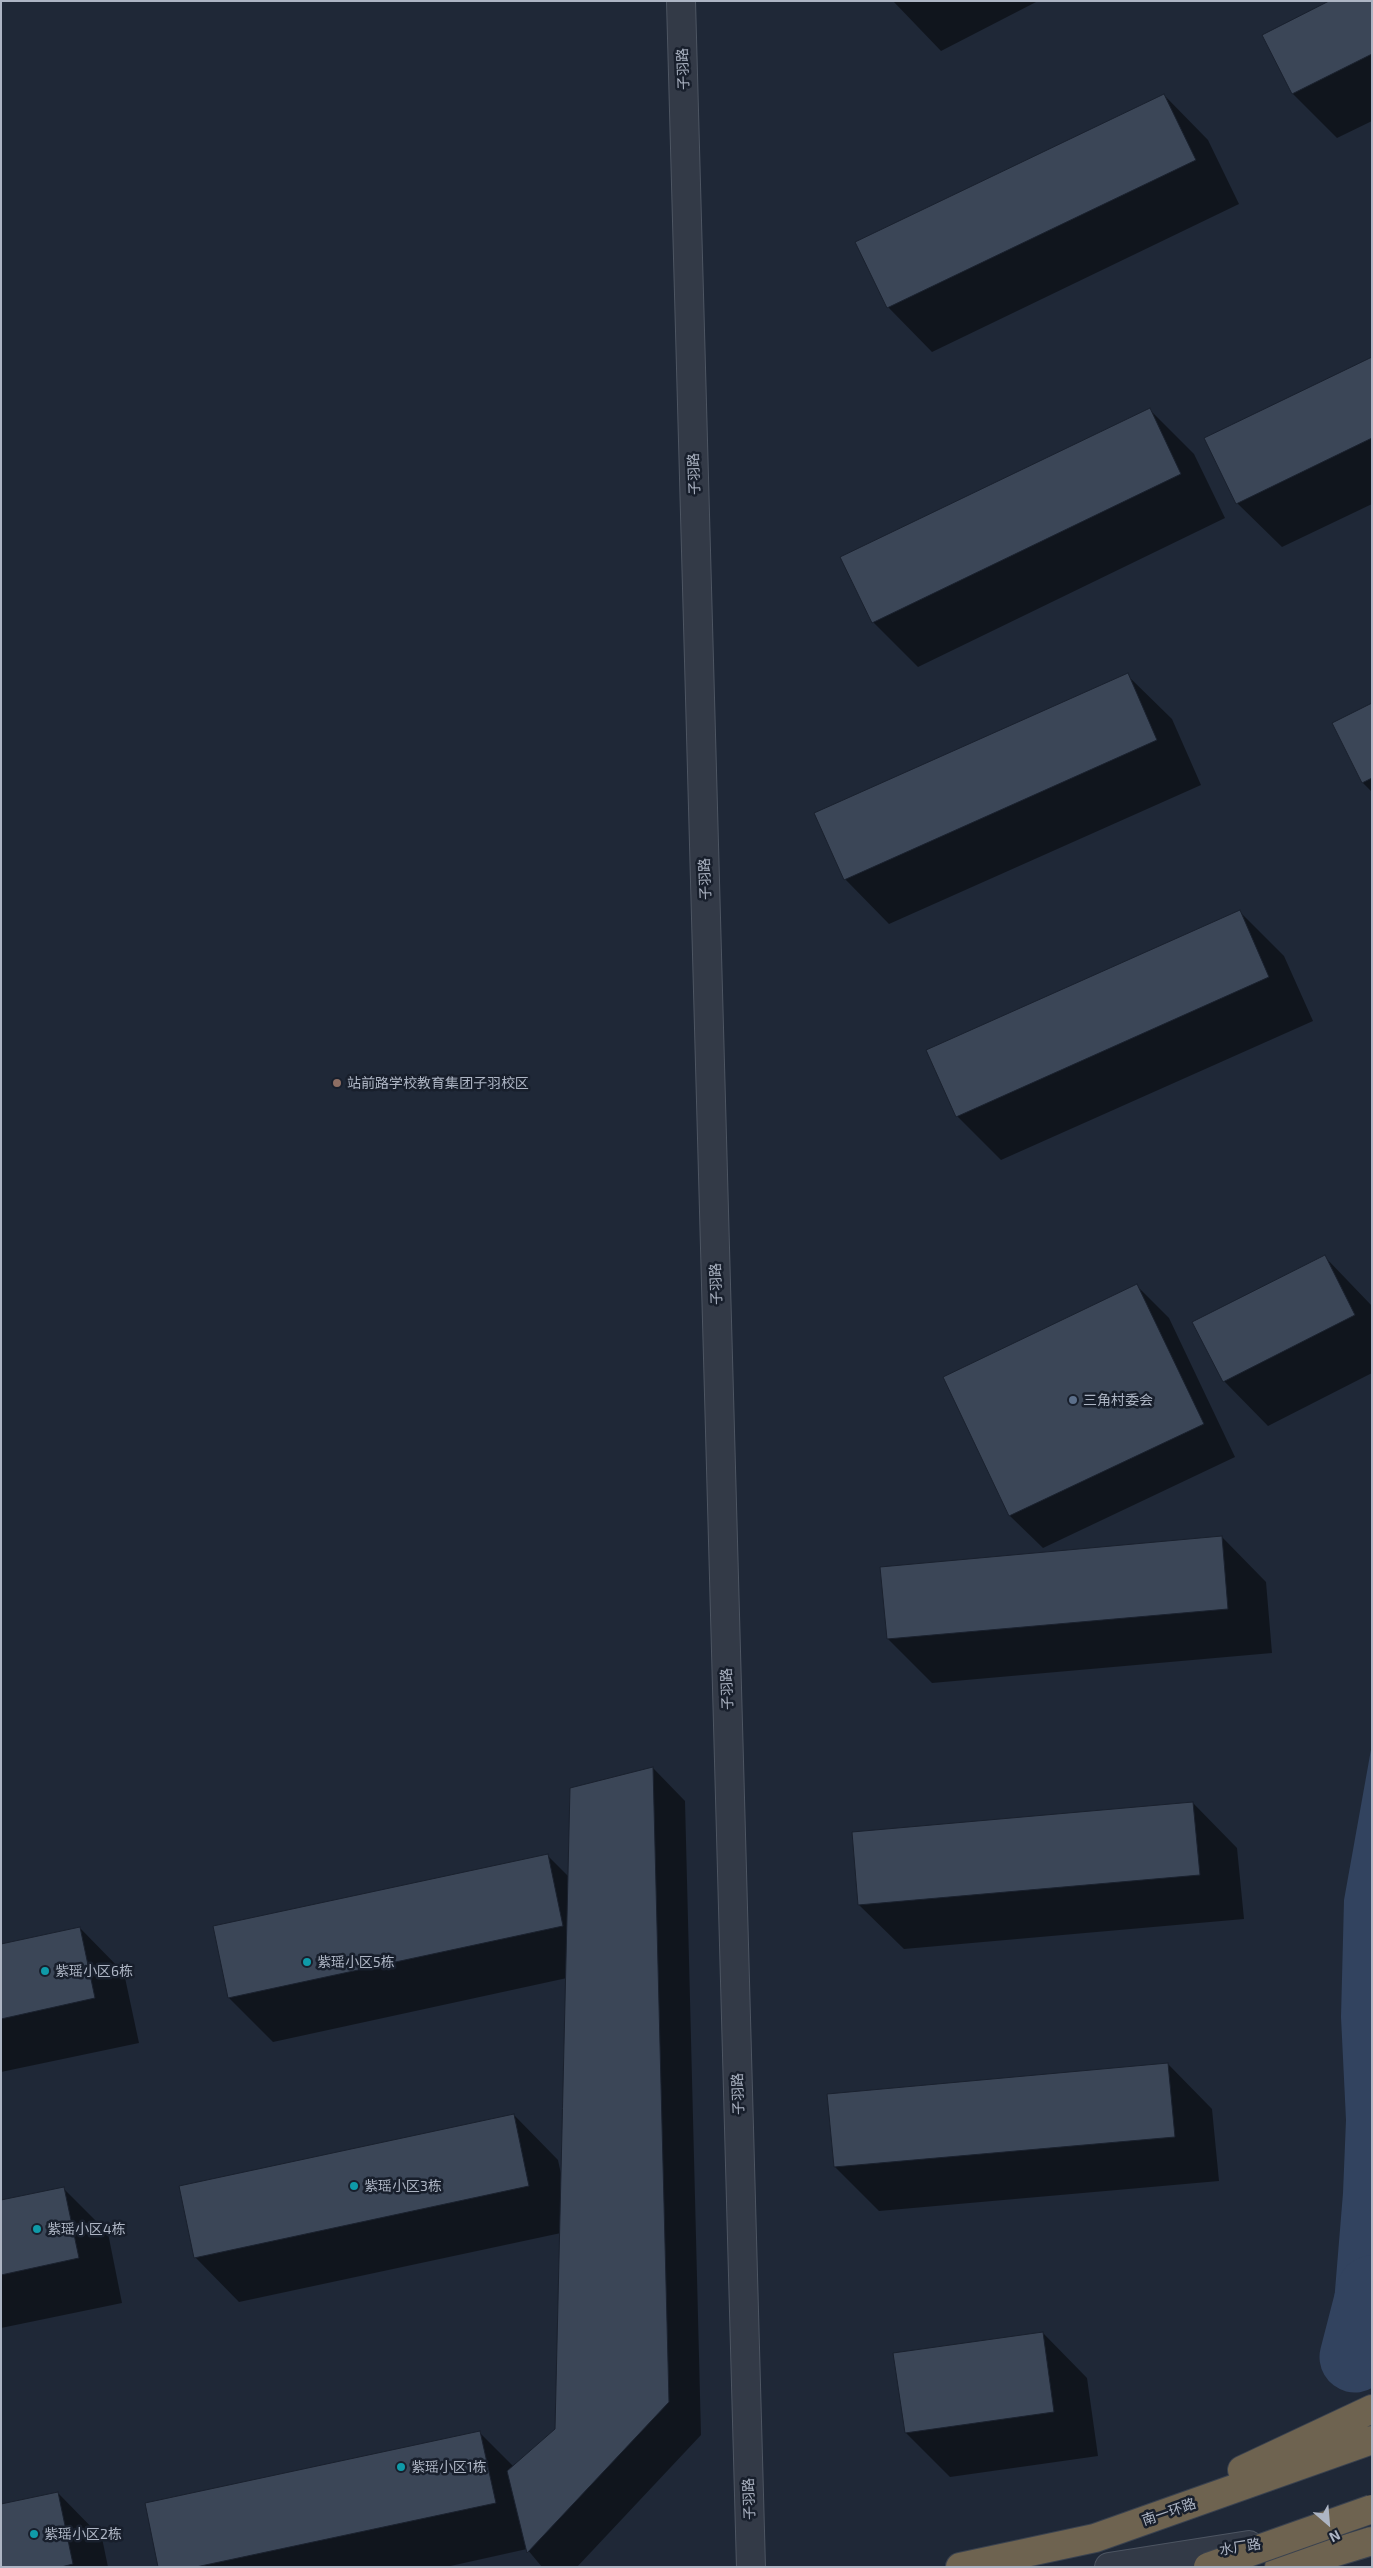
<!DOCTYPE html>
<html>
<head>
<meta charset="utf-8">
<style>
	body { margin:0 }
	#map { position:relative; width:1373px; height:2568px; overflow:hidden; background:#1f2837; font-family:"Exo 2",sans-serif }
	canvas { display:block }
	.frame { position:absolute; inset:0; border:2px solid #adb5c4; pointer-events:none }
	.north { position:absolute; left:1303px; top:2498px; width:50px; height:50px; -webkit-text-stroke:4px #181f2c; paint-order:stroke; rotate:153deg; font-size:14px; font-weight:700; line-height:20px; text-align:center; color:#adb5c4 }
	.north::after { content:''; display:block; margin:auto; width:18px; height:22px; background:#adb5c4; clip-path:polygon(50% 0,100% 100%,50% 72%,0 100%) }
</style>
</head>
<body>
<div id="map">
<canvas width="1373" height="2568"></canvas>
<div class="frame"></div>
<div class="north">N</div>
</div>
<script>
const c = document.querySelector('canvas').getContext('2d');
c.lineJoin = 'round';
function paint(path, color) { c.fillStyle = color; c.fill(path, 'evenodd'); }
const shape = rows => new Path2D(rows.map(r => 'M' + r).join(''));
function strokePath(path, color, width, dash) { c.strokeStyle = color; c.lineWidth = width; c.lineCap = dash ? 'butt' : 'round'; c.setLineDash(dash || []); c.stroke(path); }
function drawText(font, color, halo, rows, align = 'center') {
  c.font = font + ' "Exo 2","Noto Sans SC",sans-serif'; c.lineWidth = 5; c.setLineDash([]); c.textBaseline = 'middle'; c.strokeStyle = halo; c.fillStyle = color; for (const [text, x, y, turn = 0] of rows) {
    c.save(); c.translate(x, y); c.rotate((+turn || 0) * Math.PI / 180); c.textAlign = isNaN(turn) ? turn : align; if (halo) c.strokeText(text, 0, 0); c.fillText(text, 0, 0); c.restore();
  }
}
const water = shape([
	[1372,1744,1372,2334,1332,2327,1343,2193,1346,2120,1341,2017,1344,1900]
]);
const shadow = shape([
	[893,1,1038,1,941,51],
	[1372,1,1372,121,1337,138,1293,94,1263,36],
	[1164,95,1208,140,1239,204,932,352,888,307],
	[1372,358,1372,504,1282,547,1237,503],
	[1149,409,1194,454,1225,518,918,667,873,622],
	[1127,675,1172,719,1201,785,889,924,845,879],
	[1372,704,1372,792,1363,783],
	[1239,911,1284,956,1313,1021,1001,1160,957,1116],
	[1325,1257,1372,1306,1372,1373,1268,1426,1224,1381],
	[1137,1286,1169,1318,1235,1457,1043,1548,1010,1516,944,1377],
	[1222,1537,1266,1582,1272,1653,932,1683,888,1639,882,1568],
	[653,1768,685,1801,701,2435,577,2567,542,2567,527,2549,446,2567,160,2567,480,2433,514,2467,557,2429,561,2233,239,2302,195,2257,514,2115,558,2160,561,2174,567,1978,273,2042,229,1998,548,1856,569,1877],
	[1193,1803,1237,1848,1244,1919,904,1949,859,1905,853,1834],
	[80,1928,124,1973,139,2043,1,2072,1,1945],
	[1168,2064,1212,2109,1219,2181,879,2211,835,2167],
	[63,2188,108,2233,122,2303,1,2328,1,2201],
	[1043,2333,1087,2378,1098,2456,950,2477,906,2433],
	[58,2493,102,2538,108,2567,1,2567]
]);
const river = shape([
	[1355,2357,1372,2291]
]);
const building = shape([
	[1329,1,1372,1,1372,54,1292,94,1262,35,1329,1],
	[1164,94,1196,160,887,308,855,242,1164,94],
	[1372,357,1372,438,1236,504,1204,438,1372,357],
	[1150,408,1181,474,872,623,840,557,1150,408],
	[1128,673,1157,740,844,880,814,813,1128,673],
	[1372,703,1372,778,1362,783,1332,723,1372,703],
	[1240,910,1269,977,956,1117,926,1050,1240,910],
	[1325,1255,1355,1315,1223,1382,1192,1322,1325,1255],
	[1137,1284,1204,1424,1009,1516,943,1377,1137,1284],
	[1222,1536,1228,1609,887,1639,880,1567,1222,1536],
	[653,1767,669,2402,527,2553,507,2471,555,2429,570,1788,653,1767],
	[1193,1802,1200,1875,858,1905,852,1832,1193,1802],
	[548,1854,563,1926,228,1998,213,1926,548,1854],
	[80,1927,95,1998,1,2019,1,1944,80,1927],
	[1168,2063,1175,2137,834,2167,827,2094,1168,2063],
	[514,2114,529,2186,194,2258,179,2186,514,2114],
	[64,2187,79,2258,1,2275,1,2200,64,2187],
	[1043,2332,1054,2412,905,2433,893,2353,1043,2332],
	[480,2431,496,2503,196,2567,158,2567,145,2503,480,2431],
	[58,2492,73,2564,61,2567,1,2567,1,2504,58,2492]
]);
const minor = shape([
	[681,1,751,2567],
	[1109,2567,1249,2545]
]);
const highway = shape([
	[1242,2470,1372,2409],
	[960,2567,1095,2538,1372,2440],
	[1279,2567,1300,2563,1372,2541]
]);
const highwayBridge = shape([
	[1208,2567,1372,2509]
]);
const markers = [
	[337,1083,5,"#8d6e63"],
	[1073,1400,5,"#5c6f8a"],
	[307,1962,5,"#0f9aa8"],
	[45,1971,5,"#0f9aa8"],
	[354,2186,5,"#0f9aa8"],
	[37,2229,5,"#0f9aa8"],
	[401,2467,5,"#0f9aa8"],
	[34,2534,5,"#0f9aa8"]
];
const streetNames = [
	["子羽路",683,69,-92],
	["子羽路",694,474,-92],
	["子羽路",705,879,-92],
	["子羽路",716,1284,-92],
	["子羽路",727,1689,-92],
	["子羽路",738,2094,-92],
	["子羽路",749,2499,-92],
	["南一环路",1169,2512,-19],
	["水厂路",1240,2547,-9]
];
const poiNames = [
	["站前路学校教育集团子羽校区",347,1083],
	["三角村委会",1083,1400],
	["紫瑶小区5栋",317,1962],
	["紫瑶小区6栋",55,1971],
	["紫瑶小区3栋",364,2186],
	["紫瑶小区4栋",47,2229],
	["紫瑶小区1栋",411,2467],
	["紫瑶小区2栋",44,2534]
];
paint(water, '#32435f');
paint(shadow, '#0007');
strokePath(river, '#32435f', 71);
paint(building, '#3b4657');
strokePath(building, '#1a212e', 1);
strokePath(minor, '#4d5562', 30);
strokePath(highway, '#3a424f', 30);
strokePath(minor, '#333a47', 28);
strokePath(highway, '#6e6350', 28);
strokePath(highwayBridge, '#3a424f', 30, []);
strokePath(highwayBridge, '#6e6350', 28);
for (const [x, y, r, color] of markers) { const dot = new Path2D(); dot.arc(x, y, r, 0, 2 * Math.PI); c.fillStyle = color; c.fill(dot); strokePath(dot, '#181f2c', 2); }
drawText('14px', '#adb5c4', '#181f2c', streetNames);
drawText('14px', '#adb5c4', '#181f2c', poiNames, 'left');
</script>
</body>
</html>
